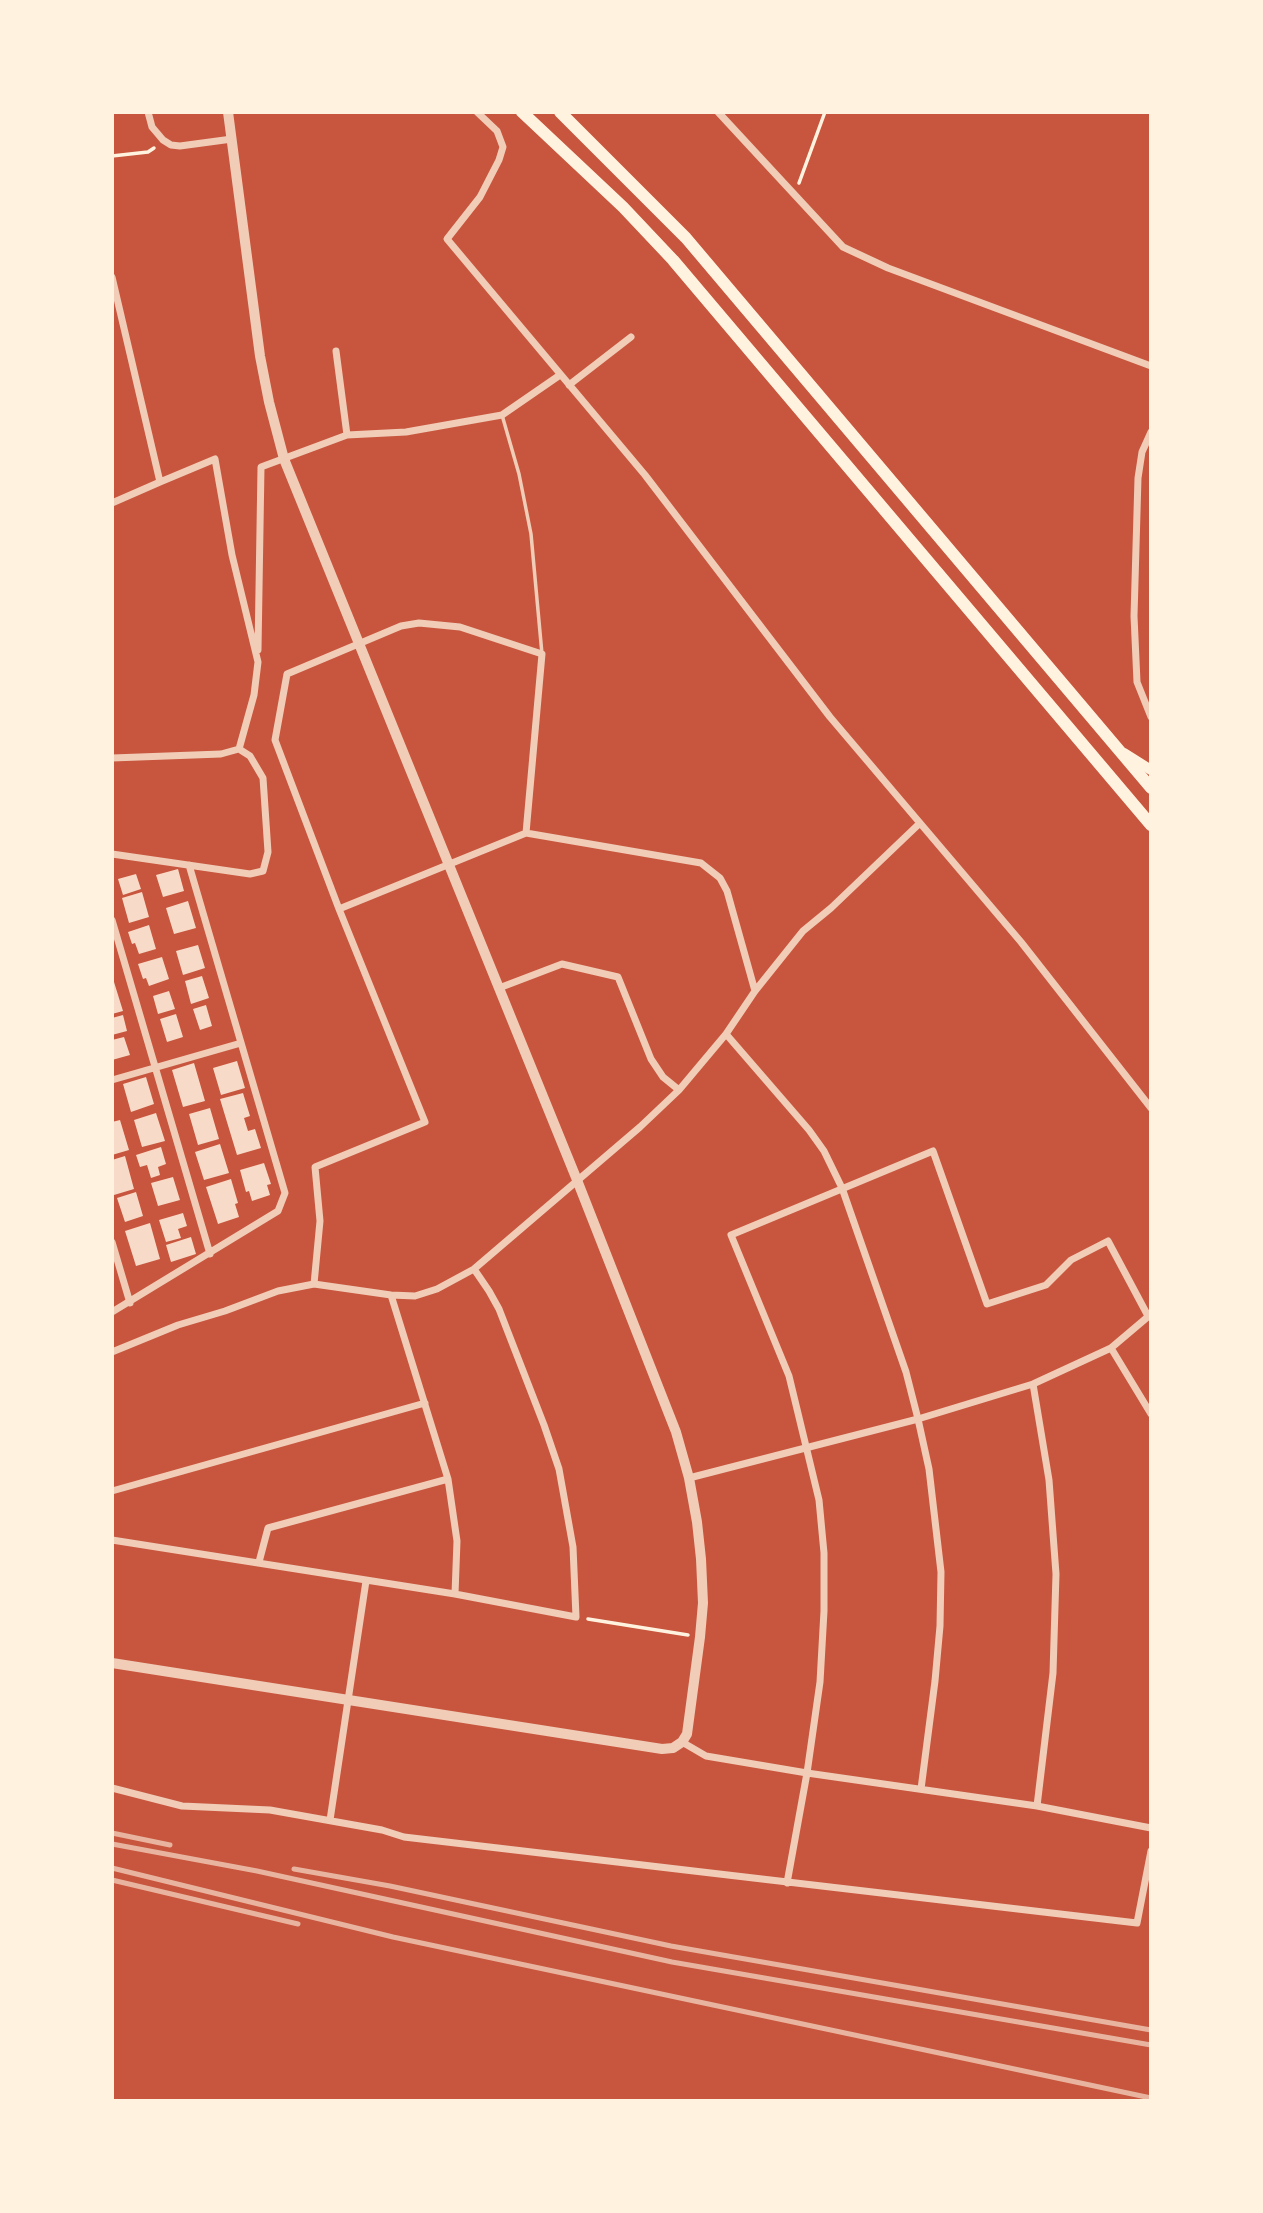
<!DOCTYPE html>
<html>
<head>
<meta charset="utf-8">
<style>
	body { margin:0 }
	#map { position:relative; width:1263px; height:2213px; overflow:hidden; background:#c8553d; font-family:"Varela Round",sans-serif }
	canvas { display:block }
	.frame { position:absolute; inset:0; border:114px solid #fff3e0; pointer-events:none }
</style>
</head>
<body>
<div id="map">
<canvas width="1263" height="2213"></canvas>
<div class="frame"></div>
</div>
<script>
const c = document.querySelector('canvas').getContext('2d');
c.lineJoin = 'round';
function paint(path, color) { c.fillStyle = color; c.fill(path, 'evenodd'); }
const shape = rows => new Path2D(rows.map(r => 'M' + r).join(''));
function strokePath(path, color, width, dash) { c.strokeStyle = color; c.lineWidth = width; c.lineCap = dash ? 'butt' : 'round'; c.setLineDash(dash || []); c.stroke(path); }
const building = shape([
	[178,869,184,891,163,897,156,875],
	[136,874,141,889,123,895,118,879],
	[142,892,149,917,129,923,122,898],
	[188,901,196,928,174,934,166,908],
	[149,925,156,949,139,954,135,943,132,944,128,932],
	[198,945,205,968,183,975,176,951],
	[162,957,169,979,149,986,146,978,143,979,138,964],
	[202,976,209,998,191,1004,185,981],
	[114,982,123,1011,112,1014,112,983],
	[169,991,175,1009,158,1014,153,996],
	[206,1005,212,1026,200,1030,193,1009],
	[176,1014,183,1037,167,1042,160,1019],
	[123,1015,127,1031,112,1035,112,1018],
	[124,1037,130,1055,112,1060,112,1040],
	[237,1061,245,1088,221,1095,213,1068],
	[194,1063,205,1101,183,1107,172,1070],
	[146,1077,154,1104,131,1112,123,1084],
	[243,1093,250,1116,244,1118,248,1131,255,1129,261,1148,237,1155,220,1099],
	[210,1108,219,1139,198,1145,189,1114],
	[156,1113,165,1141,142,1147,134,1120],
	[120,1120,129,1150,112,1155,112,1122],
	[220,1144,229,1173,204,1180,195,1152],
	[161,1147,166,1164,158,1167,160,1175,151,1178,147,1165,140,1167,136,1155],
	[125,1156,134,1189,114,1195,112,1187,112,1160],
	[264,1163,271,1184,267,1185,270,1195,252,1201,249,1191,246,1192,240,1170],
	[173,1177,180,1200,158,1206,151,1183],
	[231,1179,238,1203,235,1204,239,1217,218,1224,206,1187],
	[136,1192,143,1216,125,1222,117,1198],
	[183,1213,187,1226,178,1229,181,1238,166,1242,159,1220],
	[150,1223,160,1259,136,1266,125,1231],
	[191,1237,196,1254,171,1262,166,1245]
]);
const path = shape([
	[112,156,148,152,154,148],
	[799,183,825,112],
	[588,1619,688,1635]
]);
const service = shape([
	[502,415,519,474,531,534,542,654]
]);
const minor = shape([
	[148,112,152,127,163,140,171,145,180,146,232,139],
	[477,112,497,131,503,147,499,160,480,197,447,239,645,475,830,717,1021,942,1151,1108],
	[718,112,843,247,888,268,1151,366],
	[112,277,160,482,215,459,232,555,258,662,254,695,239,749,221,754,112,758],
	[336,351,347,435],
	[569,385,631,337],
	[1151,432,1142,452,1138,478,1134,616,1137,682,1151,717],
	[112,503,160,482],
	[258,650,261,467,347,435,406,432,502,415,560,375],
	[112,854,250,874,263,871,268,852,263,778,250,756,239,749],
	[339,909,526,833,701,863,720,878,727,891,755,991],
	[112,920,210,1254],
	[499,988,562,964,618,977,651,1059,663,1077,679,1090],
	[726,1034,809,1130,824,1151,842,1188,906,1372,918,1419,929,1469,941,1572,940,1626,935,1681,921,1789],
	[112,1080,241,1043],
	[112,1242,130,1303],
	[314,1284,320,1221,315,1167,425,1122,339,909,275,740,287,674,401,626,419,623,460,627,542,654,526,833],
	[391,1295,448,1479,457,1541,455,1594],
	[112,1312,278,1211,285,1193,189,865],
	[1111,1348,1151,1414],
	[112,1352,178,1325,225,1311,278,1291,314,1284,391,1295,415,1296,437,1289,474,1269,640,1127,679,1090,726,1034,755,991,803,931,831,908,920,823],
	[1033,1384,1049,1480,1056,1574,1053,1673,1037,1806],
	[689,1478,918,1419,1033,1384,1111,1348,1150,1315],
	[112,1491,425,1403],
	[112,1540,455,1594,576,1617,573,1547,559,1469,544,1425,499,1309,489,1291,474,1269],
	[259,1562,268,1528,448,1479],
	[682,1742,706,1756,807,1773,1037,1806,1151,1828],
	[112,1788,182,1806,270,1810,382,1830,404,1837,1137,1923,1151,1851],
	[330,1820,366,1581],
	[787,1883,807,1773,820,1682,824,1611,824,1553,819,1500,789,1376,731,1235,933,1151,987,1304,1046,1285,1071,1260,1108,1241,1148,1316]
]);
const tertiary = shape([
	[112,1663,662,1749,673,1748,682,1742,687,1734,700,1637,703,1603,701,1559,697,1522,689,1478,676,1432,577,1180,284,459,269,402,260,356,228,112]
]);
const secondary = shape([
	[1124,753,1151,770]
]);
const trunk = shape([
	[522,112,623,207,673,260,1151,825],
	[560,112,686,238,1151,788]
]);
const rail = shape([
	[112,1833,170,1845],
	[112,1844,257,1871,672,1962,1151,2045],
	[112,1868,393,1937,1151,2098],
	[294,1869,390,1886,671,1946,1151,2030],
	[112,1880,298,1924]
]);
paint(building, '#f7dbc8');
strokePath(path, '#fff3e0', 3.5);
strokePath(service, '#f1ccb7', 3.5);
strokePath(minor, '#f1ccb7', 7);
strokePath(tertiary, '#f1ccb7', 10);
strokePath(secondary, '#fff3e0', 10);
strokePath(trunk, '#fff3e0', 12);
strokePath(rail, '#e9b49f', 5);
</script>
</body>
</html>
